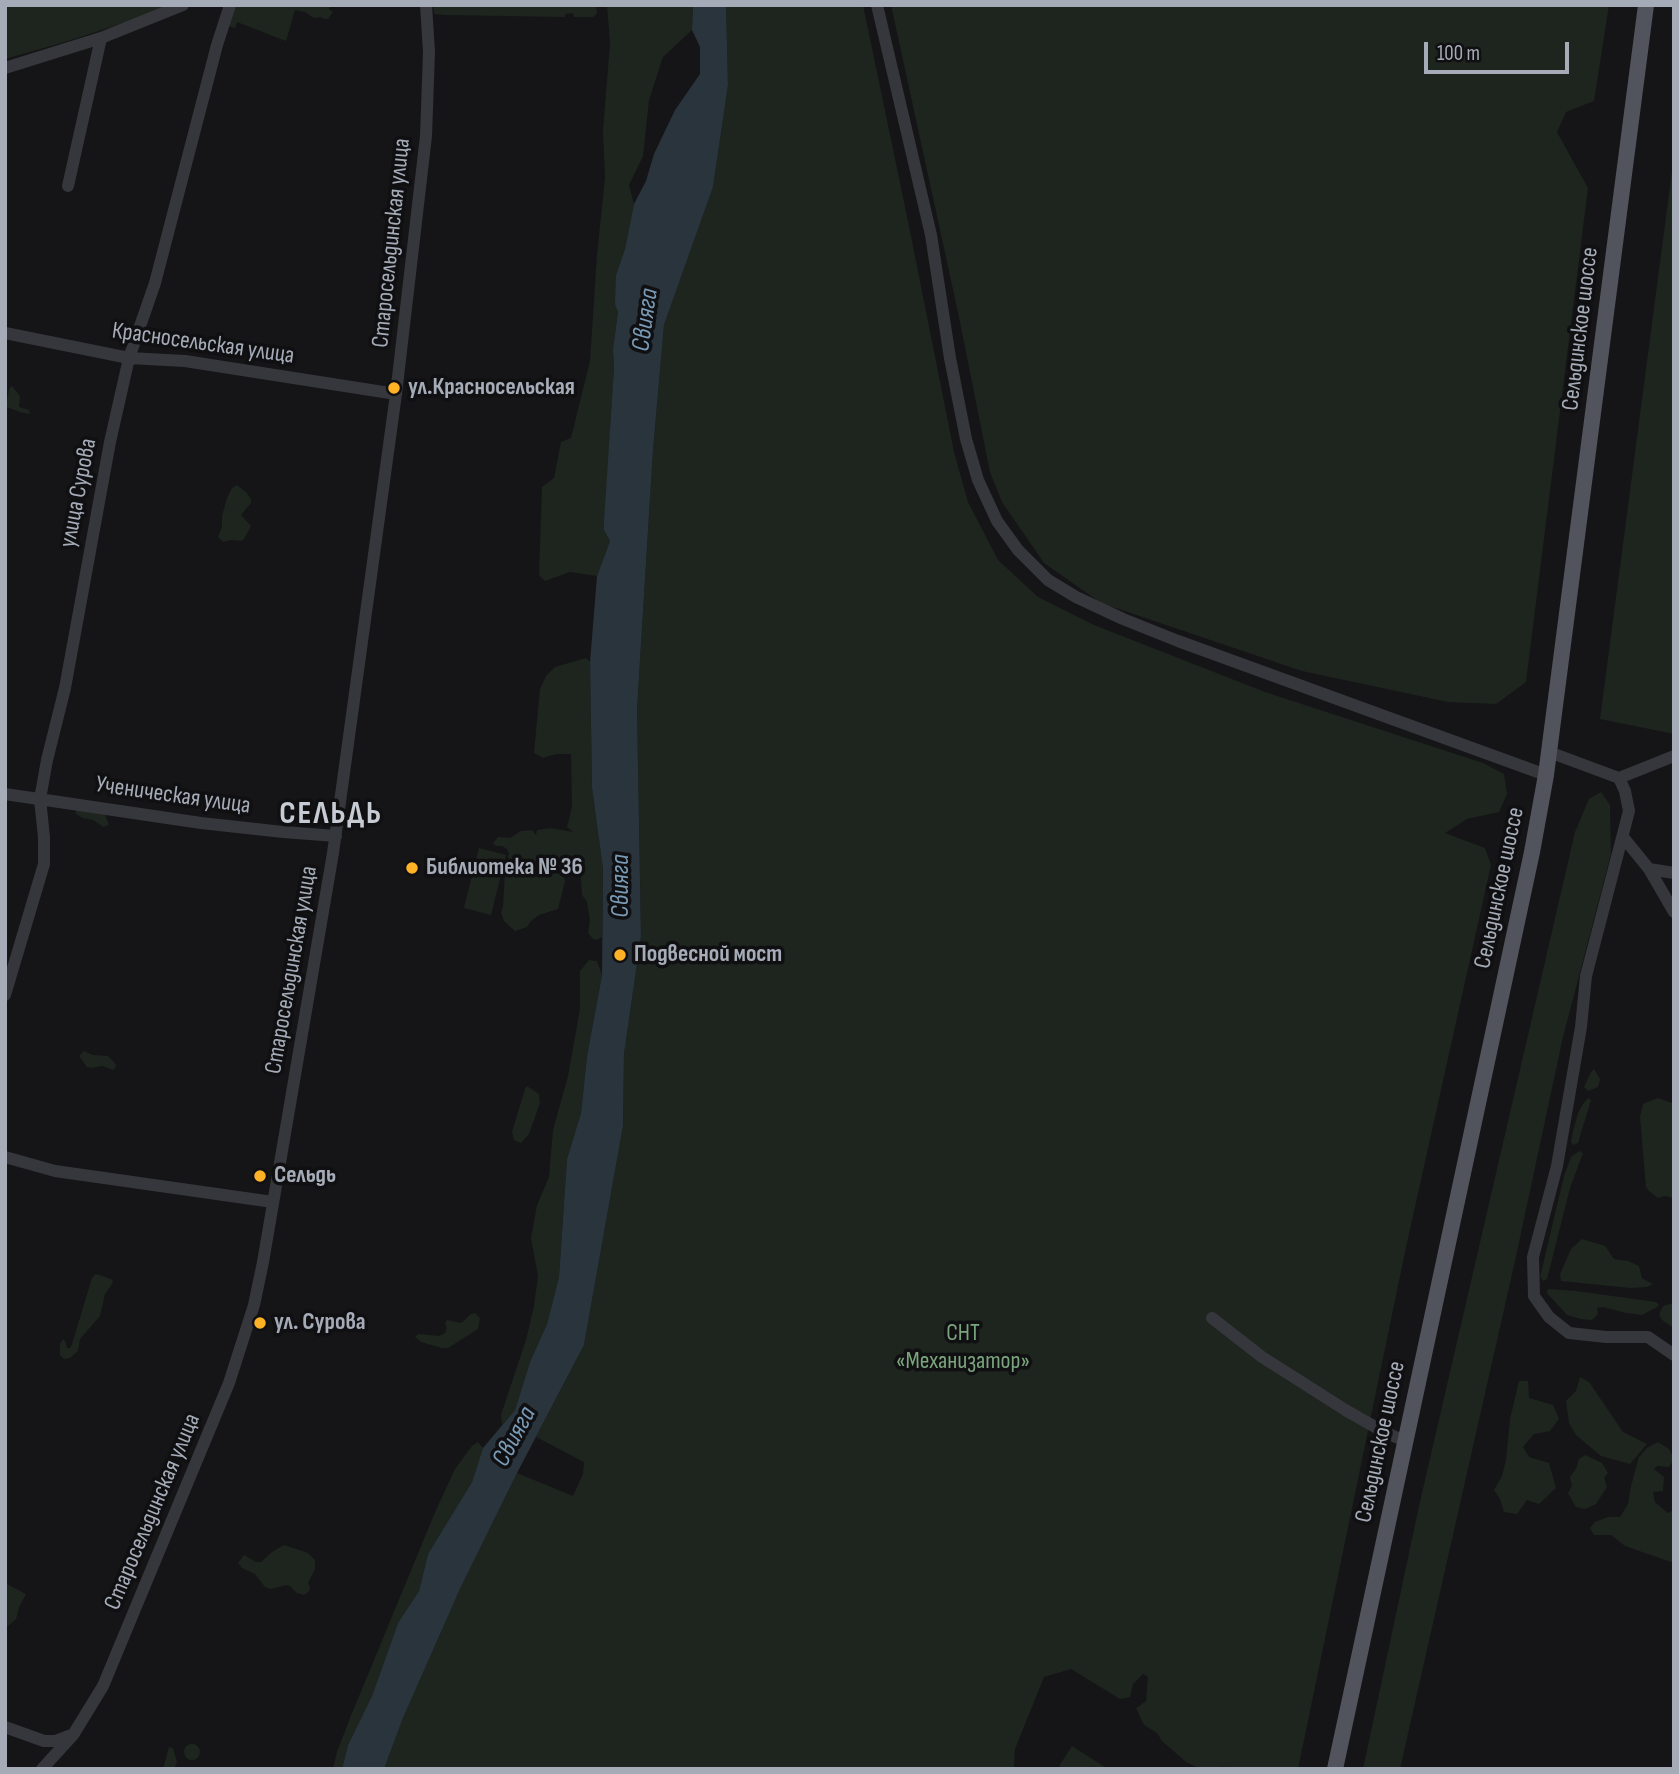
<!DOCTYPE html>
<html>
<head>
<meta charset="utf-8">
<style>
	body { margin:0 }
	#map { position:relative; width:1679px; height:1774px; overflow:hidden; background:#151517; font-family:"Sofia Sans Condensed",sans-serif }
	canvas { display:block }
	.frame { position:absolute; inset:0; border:7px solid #a5acb8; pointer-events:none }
	.scale { position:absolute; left:1424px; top:42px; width:145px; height:32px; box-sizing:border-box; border:4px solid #a5acb8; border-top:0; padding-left:9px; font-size:21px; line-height:24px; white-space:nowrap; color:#a5acb8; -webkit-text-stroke:5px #101012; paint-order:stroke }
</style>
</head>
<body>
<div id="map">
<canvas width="1679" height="1774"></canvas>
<div class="frame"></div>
<div class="scale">100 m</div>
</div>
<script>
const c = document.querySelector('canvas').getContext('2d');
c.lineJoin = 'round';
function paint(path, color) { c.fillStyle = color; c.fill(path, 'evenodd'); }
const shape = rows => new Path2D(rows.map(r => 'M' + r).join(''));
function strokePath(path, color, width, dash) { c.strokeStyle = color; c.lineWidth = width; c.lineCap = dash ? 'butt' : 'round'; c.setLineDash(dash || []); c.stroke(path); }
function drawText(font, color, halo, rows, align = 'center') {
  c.font = font + ' "Sofia Sans Condensed",sans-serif'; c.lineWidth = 7; c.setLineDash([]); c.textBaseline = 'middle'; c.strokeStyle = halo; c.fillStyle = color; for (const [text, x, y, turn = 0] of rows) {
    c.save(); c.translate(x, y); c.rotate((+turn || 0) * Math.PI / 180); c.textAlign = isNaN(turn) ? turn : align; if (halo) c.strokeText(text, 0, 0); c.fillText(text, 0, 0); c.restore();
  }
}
const green = shape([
	[5,5,168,5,132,20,68,41,5,59],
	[235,5,330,5,329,9,333,12,328,19,325,19,320,17,314,18,305,12,295,10,286,41,237,22,235,28,228,26],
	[433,5,596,5,597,13,593,17,574,17,573,13,565,14,565,17,445,15,434,14],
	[607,5,693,5,692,30,663,57,649,100,643,156,629,185,634,204,625,249,616,275,618,312,613,349,614,367,604,530,610,541,597,576,570,572,545,581,539,575,542,487,554,478,561,442,571,438,590,361,597,255,605,178,603,131,610,43],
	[726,5,863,5,909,226,954,452,968,502,998,560,1038,597,1094,625,1265,692,1483,763,1504,774,1507,794,1499,812,1467,819,1445,833,1485,848,1491,865,1405,1252,1298,1769,1227,1769,1224,1766,1220,1769,1201,1769,1186,1762,1162,1741,1157,1733,1144,1725,1136,1708,1146,1701,1148,1677,1143,1674,1133,1684,1130,1697,1120,1699,1071,1669,1044,1677,1015,1749,1014,1769,384,1769,403,1718,460,1589,517,1473,573,1496,583,1474,584,1462,536,1437,584,1345,623,1126,624,1054,641,936,637,709,653,450,664,325,713,187,728,85],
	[891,5,1609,5,1594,101,1566,112,1557,132,1588,188,1526,682,1496,704,1448,702,1302,671,1101,603,1044,563,1002,502,990,472,959,317],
	[1674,156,1674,734,1600,719],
	[12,386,20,396,19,407,29,410,30,414,20,412,6,407,9,389],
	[237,485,246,492,251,499,251,503,241,515,251,526,244,539,241,541,231,540,223,542,218,537,222,526,222,516,227,498,232,488],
	[586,658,590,662,592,788,603,869,602,937,597,940,593,939,588,933,590,920,587,902,582,895,580,866,561,866,559,870,551,868,543,870,532,858,542,871,550,874,555,873,563,875,565,881,558,909,539,915,530,922,527,927,515,931,504,921,501,912,503,907,505,871,509,853,507,849,502,846,496,846,493,843,498,837,510,838,521,831,532,830,536,835,537,830,550,828,573,832,567,827,572,807,571,754,556,754,543,758,534,753,540,689,546,676,555,667],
	[1601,792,1610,805,1611,854,1563,1037,1515,1261,1400,1769,1363,1769,1419,1506,1575,832,1589,799],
	[77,809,105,814,109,825,103,827,93,820,82,818,75,813],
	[479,848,506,855,491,915,464,908],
	[589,960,597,961,602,975,587,1056,581,1113,567,1159,559,1277,547,1324,530,1362,515,1410,502,1425,501,1415,526,1340,534,1306,538,1276,531,1238,537,1205,549,1177,553,1130,568,1076,580,1009,580,971],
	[84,1051,93,1055,108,1056,114,1062,116,1065,115,1068,113,1070,102,1066,91,1068,87,1067,79,1056],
	[1594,1069,1600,1079,1598,1087,1588,1091,1584,1087,1591,1072],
	[527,1086,539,1094,540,1103,529,1134,521,1143,514,1140,512,1132,525,1089],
	[1588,1098,1591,1100,1578,1143,1573,1145,1571,1142,1573,1132,1578,1113,1583,1104],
	[1658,1098,1672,1103,1674,1105,1674,1202,1673,1198,1666,1196,1658,1198,1649,1191,1646,1187,1640,1117,1643,1104],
	[1579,1151,1583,1153,1570,1188,1547,1279,1543,1281,1540,1277,1564,1176,1571,1157],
	[1582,1239,1605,1246,1614,1259,1628,1261,1639,1266,1642,1278,1653,1284,1647,1287,1631,1288,1561,1281,1560,1274,1571,1249],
	[96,1274,111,1279,113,1281,112,1284,105,1294,100,1316,80,1339,78,1351,70,1358,64,1359,60,1355,60,1344,63,1339,65,1341,67,1348,70,1348,72,1344,92,1278],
	[1548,1289,1576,1291,1656,1302,1659,1305,1657,1307,1642,1315,1626,1313,1603,1307,1597,1308,1598,1314,1592,1320,1580,1319,1567,1315,1547,1293],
	[1674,1303,1674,1328,1662,1320,1659,1315,1663,1306],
	[475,1313,480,1318,478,1329,448,1348,442,1348,421,1342,415,1337,418,1334,439,1336,445,1333,447,1328,445,1323,447,1320,461,1323,471,1314],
	[1580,1377,1589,1382,1623,1432,1647,1444,1630,1464,1601,1456,1576,1435,1569,1423,1566,1401,1576,1391],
	[1519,1381,1528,1381,1529,1398,1553,1405,1559,1419,1550,1431,1534,1434,1523,1447,1529,1457,1549,1463,1556,1488,1539,1504,1527,1500,1517,1514,1504,1512,1500,1499,1494,1490,1502,1476,1506,1460,1510,1419],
	[478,1442,483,1448,472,1482,428,1554,419,1591,398,1623,372,1696,348,1745,342,1769,333,1769,337,1752,350,1718,436,1510,455,1469,472,1446],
	[1658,1442,1669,1449,1674,1459,1669,1467,1657,1466,1654,1469,1664,1477,1663,1491,1653,1492,1655,1502,1668,1513,1674,1510,1674,1563,1625,1546,1611,1535,1594,1535,1590,1528,1595,1522,1608,1517,1620,1517,1628,1504,1631,1486,1639,1457,1647,1448],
	[1585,1455,1602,1463,1608,1473,1604,1478,1607,1487,1596,1504,1585,1509,1576,1507,1568,1493,1572,1486,1570,1477,1576,1469,1579,1459],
	[284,1545,308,1553,315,1560,315,1569,308,1583,310,1587,309,1591,304,1595,297,1593,290,1586,286,1585,271,1589,265,1587,255,1574,242,1568,238,1563,244,1555,256,1562,261,1562,272,1552],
	[5,1583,26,1594,19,1607,16,1619,8,1626,5,1626],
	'184 1752a8 8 0 1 1 16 0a8 8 0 1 1-16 0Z',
	[1072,1746,1108,1769,1064,1769,1059,1766],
	[169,1747,173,1748,177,1762,174,1769,163,1769]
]);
const water = shape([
	[693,5,726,5,728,85,713,187,664,325,653,450,637,709,641,936,624,1054,623,1126,584,1345,517,1473,460,1589,403,1718,384,1769,342,1769,348,1745,372,1696,398,1623,419,1591,428,1554,472,1482,483,1448,515,1410,530,1362,547,1324,559,1277,567,1159,581,1113,587,1056,602,975,603,869,592,788,590,662,597,576,610,541,604,530,604,521,614,367,613,349,618,312,615,304,616,275,625,249,634,204,646,181,654,154,675,110,700,74,700,47,692,30]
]);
const minor = shape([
	[877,5,931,235,950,358,966,439,978,480,997,521,1018,550,1048,580,1076,597,1123,619,1178,641,1546,775],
	[5,68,101,38,183,5],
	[68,186,101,38],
	[5,333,129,358,185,361,396,394],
	[1549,752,1619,778,1625,791,1629,811,1586,976,1581,1027,1557,1166,1533,1257,1534,1296,1549,1317,1569,1333,1606,1337,1648,1337,1674,1355],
	[1619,778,1674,756],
	[5,794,201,823,283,832,336,836],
	[1623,837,1649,869,1674,873],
	[1649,869,1674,912],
	[5,995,44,864,44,837,40,799,47,760,65,688,110,442,129,358,155,283,217,45,230,5],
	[5,1157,55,1171,273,1202],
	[1212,1318,1262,1357,1347,1411,1384,1432,1405,1441],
	[5,1727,44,1741,55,1741,71,1735],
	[42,1769,73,1735,103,1686,229,1383,254,1305,263,1262,333,853,396,394,426,136,429,52,426,5]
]);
const major = shape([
	[1335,1769,1532,852,1546,775,1646,5]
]);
const markers = [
	[394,388,7,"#ffb225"],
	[412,868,7,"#ffb225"],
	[620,955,7,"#ffb225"],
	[260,1176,7,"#ffb225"],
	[260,1323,7,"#ffb225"]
];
const streetNames = [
	["Старосельдинская улица",392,243,-84],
	["Сельдинское шоссе",1581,329,-83],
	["Красносельская улица",203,344,8],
	["улица Сурова",79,493,-79],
	["Ученическая улица",173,796,8],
	["Сельдинское шоссе",1500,888,-78],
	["Старосельдинская улица",292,970,-80],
	["Сельдинское шоссе",1381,1442,-78],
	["Старосельдинская улица",153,1512,-67]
];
const poiNames = [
	["ул.Красносельская",408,388],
	["Библиотека № 36",426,868],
	["Подвесной мост",634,955],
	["Сельдь",274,1176],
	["ул. Сурова",274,1323]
];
const parkNames = [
	["СНТ",963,1334],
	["«Механизатор»",963,1362]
];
const waterNames = [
	["Свияга",646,320,-82],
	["Свияга",621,886,-90],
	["Свияга",515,1437,-62]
];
const districtNames = [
	["СЕЛЬДЬ",331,815]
];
paint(green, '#1d251e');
paint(water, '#2a343c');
strokePath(minor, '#36373c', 12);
strokePath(major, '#51545c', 16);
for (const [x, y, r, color] of markers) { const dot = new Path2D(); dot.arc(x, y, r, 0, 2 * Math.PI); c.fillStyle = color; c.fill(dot); strokePath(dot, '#101012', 2.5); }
drawText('24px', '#a5acb8', '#101012', streetNames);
drawText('bold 24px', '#a5acb8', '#101012', poiNames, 'left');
drawText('24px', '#7ba57d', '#101012', parkNames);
drawText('italic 26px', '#799bb7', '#101012', waterNames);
c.letterSpacing = '2px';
drawText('bold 32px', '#c7cbd4', '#101012', districtNames);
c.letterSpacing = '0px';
</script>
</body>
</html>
